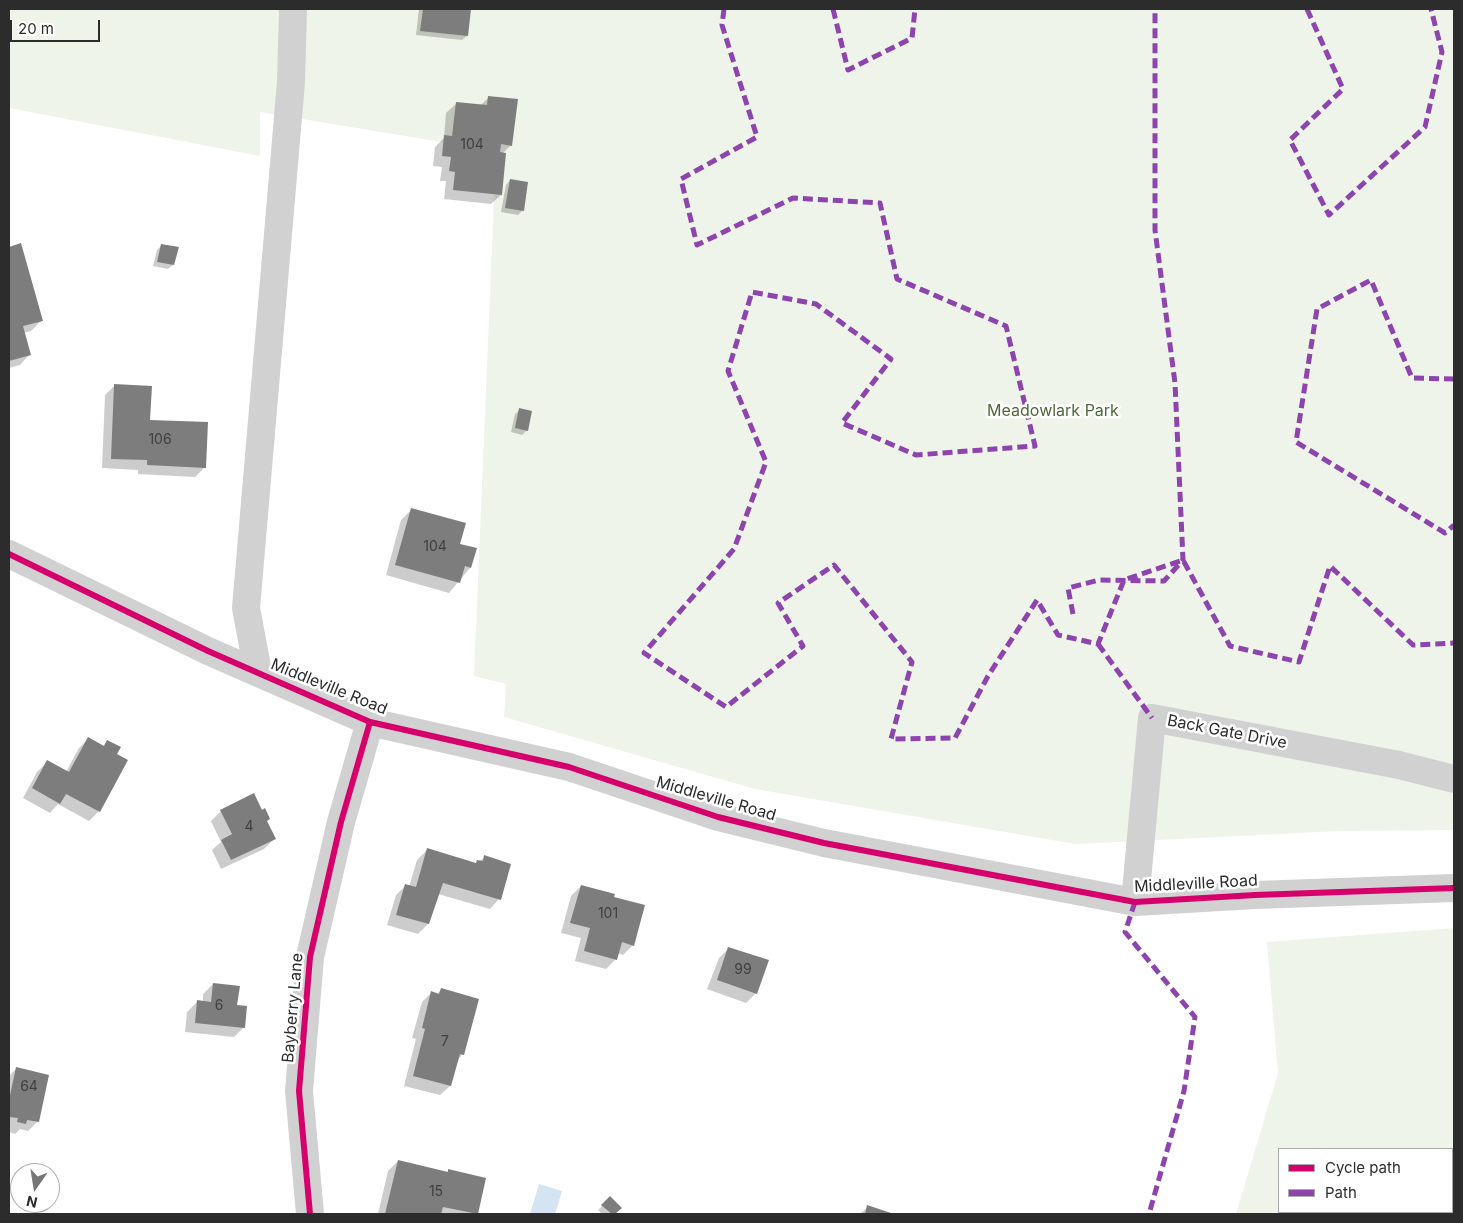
<!DOCTYPE html>
<html>
<head>
<meta charset="utf-8">
<style>
	body { margin:0 }
	#map { position:relative; width:1463px; height:1223px; overflow:hidden; background:#fff; font-family:Inter,sans-serif }
	canvas { display:block }
	.frame { position:absolute; inset:0; border:10px solid #2c2c2c; pointer-events:none }
	.legend { position:absolute; left:1278px; top:1148px; width:175px; height:65px; box-sizing:border-box; background:#fff; border:1px solid #ababab; margin:0; padding:6px 9px; list-style:none; font-size:15px; color:#2c2c2c }
	.legend li { display:flex; align-items:center; gap:10px; height:25px }
	.legend b { width:25px; border:1px solid #ababab }
	.north { position:absolute; left:10px; top:1163px; width:50px; height:50px; box-sizing:border-box; background:#fff; border:1px solid #ababab; border-radius:50%; rotate:193deg; font-size:14px; font-weight:700; line-height:20px; text-align:center; color:#2c2c2c }
	.north::after { content:''; display:block; margin:auto; width:18px; height:22px; background:#767676; clip-path:polygon(50% 0,100% 100%,50% 72%,0 100%) }
	.scale { position:absolute; left:10px; top:20px; width:90px; height:22px; box-sizing:border-box; border:2px solid #2c2c2c; border-top:0; padding-left:6px; font-size:15px; line-height:18px; white-space:nowrap; color:#2c2c2c; -webkit-text-stroke:4px #fff; paint-order:stroke }
</style>
</head>
<body>
<div id="map">
<canvas width="1463" height="1223"></canvas>
<div class="frame"></div>
<ul class="legend">
<li><b style="height:6px;background:#d6006c"></b>Cycle path</li>
<li><b style="height:6px;background:#8e44ad"></b>Path</li>
</ul>
<div class="north">N</div>
<div class="scale">20 m</div>
</div>
<script>
const c = document.querySelector('canvas').getContext('2d');
c.lineJoin = 'round';
function paint(path, color) { c.fillStyle = color; c.fill(path, 'evenodd'); }
const shape = rows => new Path2D(rows.map(r => 'M' + r).join(''));
function strokePath(path, color, width, dash) { c.strokeStyle = color; c.lineWidth = width; c.lineCap = dash ? 'butt' : 'round'; c.setLineDash(dash || []); c.stroke(path); }
function drawText(font, color, halo, rows, align = 'center') {
  c.font = font + ' Inter,sans-serif'; c.lineWidth = 5; c.setLineDash([]); c.textBaseline = 'middle'; c.strokeStyle = halo; c.fillStyle = color; for (const [text, x, y, turn = 0] of rows) {
    c.save(); c.translate(x, y); c.rotate((+turn || 0) * Math.PI / 180); c.textAlign = isNaN(turn) ? turn : align; if (halo) c.strokeText(text, 0, 0); c.fillText(text, 0, 0); c.restore();
  }
}
const green = shape([
	[9,9,1454,9,1454,830,1341,831,1075,844,755,789,504,717,506,684,474,676,496,151,260,112,260,156,9,108],
	[1454,928,1454,1214,1236,1214,1278,1073,1267,942],
	[1279,1149,1452,1149,1452,1212,1279,1212]
]);
const water = shape([
	[539,1184,562,1191,555,1214,530,1214]
]);
const shadow = shape([
	[419,9,470,9,467,36,462,40,416,35],
	[489,97,511,145,502,154,501,195,491,204,444,199,446,181,440,181,442,167,433,166,435,147,444,138,446,113,456,104,480,106],
	[510,180,523,210,518,215,501,212,506,185],
	[20,245,41,321,31,331,24,333,29,355,20,365,9,368,9,248],
	[162,245,173,265,168,269,153,266,157,250],
	[115,385,149,421,205,467,195,477,138,474,138,470,102,468,105,395],
	[520,410,527,430,522,435,511,432,515,414],
	[411,510,459,545,470,568,449,593,386,575,401,520],
	[88,739,103,746,108,741,116,754,99,811,89,821,58,804,50,813,23,798,37,772,47,762,66,772,79,748],
	[221,811,266,821,274,839,264,849,221,869,212,850,221,842,211,821],
	[427,850,475,864,485,857,499,899,490,909,438,894,428,924,418,934,387,925,396,895,405,886,409,887,417,860],
	[581,886,613,898,633,945,623,955,617,953,616,959,606,969,575,961,581,938,561,933,571,896],
	[729,948,756,993,746,1003,707,989,719,958],
	[213,984,236,1006,244,1027,234,1037,185,1032,187,1012,197,1002,203,1002,203,994],
	[441,990,463,1054,457,1060,450,1086,440,1095,404,1086,416,1039,412,1038,422,1002,431,993,437,994],
	[16,1069,38,1121,28,1131,20,1129,15,1134,9,1132,9,1076],
	[398,1161,446,1173,449,1170,485,1179,476,1214,378,1214,388,1171],
	[610,1198,620,1208,613,1214,602,1214,598,1210],
	[868,1207,891,1214,860,1214]
]);
const building = shape([
	[423,9,471,9,468,36,420,31],
	[488,96,518,99,512,146,501,144,500,152,506,153,502,195,453,190,455,172,449,171,451,157,442,156,444,135,452,136,456,102,487,105],
	[510,179,528,182,524,211,505,208],
	[21,243,43,321,23,326,31,355,9,361,9,247],
	[161,244,179,247,174,265,157,262],
	[114,384,152,386,150,420,208,422,206,468,147,465,147,460,111,459],
	[519,408,532,411,528,431,515,428],
	[411,508,466,523,460,544,477,548,471,568,465,566,460,583,395,565],
	[88,737,104,746,107,740,121,747,117,754,128,760,100,812,66,794,60,804,32,788,47,760,69,772],
	[254,793,262,810,265,808,270,819,267,821,276,839,231,860,221,840,232,834,220,810],
	[427,848,476,863,477,860,483,861,484,855,511,864,501,900,443,883,429,924,396,915,405,884,416,887],
	[581,885,615,894,614,897,645,905,634,946,622,942,617,960,584,951,590,928,570,923],
	[728,947,769,960,757,994,717,980],
	[213,983,240,986,237,1005,247,1006,245,1028,195,1023,197,1000,211,1002],
	[441,988,479,999,464,1055,460,1054,451,1086,413,1076,425,1029,422,1028,431,991,439,994],
	[16,1067,49,1075,39,1122,27,1120,26,1124,17,1122,18,1118,9,1117,9,1100],
	[398,1160,448,1172,448,1169,486,1178,478,1214,443,1207,441,1214,385,1214],
	[610,1196,622,1208,615,1214,612,1214,601,1205],
	[867,1205,894,1214,865,1214]
]);
const minor = shape([
	[9,554,208,651,370,722,569,767,718,817,824,843,1135,902,1255,895,1454,888],
	[258,672,246,608,291,82,293,9],
	[1135,902,1152,718,1399,765,1454,779],
	[310,1214,299,1091,310,957,341,822,370,722]
]);
const quiet = shape([
	[724,9,722,25,757,137,681,179,697,245,793,198,880,203,897,279,1006,326,1035,446,916,455,842,423,891,359,816,304,752,292,728,371,766,462,734,549,644,653,726,707,803,646,778,603,834,565,912,662,891,739,955,738,988,676,1037,600,1058,635,1098,644,1124,580,1183,560,1230,646,1299,662,1330,566,1413,645,1454,643],
	[833,9,848,70,912,38,915,9],
	[1307,9,1343,89,1290,140,1329,215,1425,127,1442,52,1431,9],
	[1454,379,1412,378,1371,280,1317,309,1296,442,1445,533,1454,525],
	[1073,614,1068,588,1099,580,1164,581,1183,560,1175,383,1155,230,1155,9],
	[1098,644,1152,718],
	[1135,902,1125,932,1195,1017,1184,1091,1149,1214]
]);
const cycleway = shape([
	[9,554,208,651,370,722,569,767,718,817,824,843,1135,902,1255,895,1454,888],
	[310,1214,299,1091,310,957,341,822,370,722]
]);
const numberNames = [
	["104",472,145],
	["106",160,440],
	["104",435,547],
	["4",249,827],
	["101",608,914],
	["99",743,970],
	["6",219,1006],
	["7",445,1042],
	["64",29,1087],
	["15",436,1192]
];
const parkNames = [
	["Meadowlark Park",1053,411]
];
const streetNames = [
	["Middleville Road",329,687,22],
	["Back Gate Drive",1227,732,11],
	["Middleville Road",716,799,16],
	["Middleville Road",1196,884,-3],
	["Bayberry Lane",293,1008,-85]
];
paint(green, '#eef4ea');
paint(water, '#d5e4f2');
paint(shadow, '#0003');
paint(building, '#7d7d7d');
strokePath(minor, '#d1d1d1', 28);
strokePath(quiet, '#8e44ad', 5, [10, 5]);
strokePath(cycleway, '#d6006c', 6);
drawText('14px', '#404040', null, numberNames);
drawText('16px', '#4c6938', '#fff', parkNames);
drawText('16px', '#2c2c2c', '#fff', streetNames);
</script>
</body>
</html>
